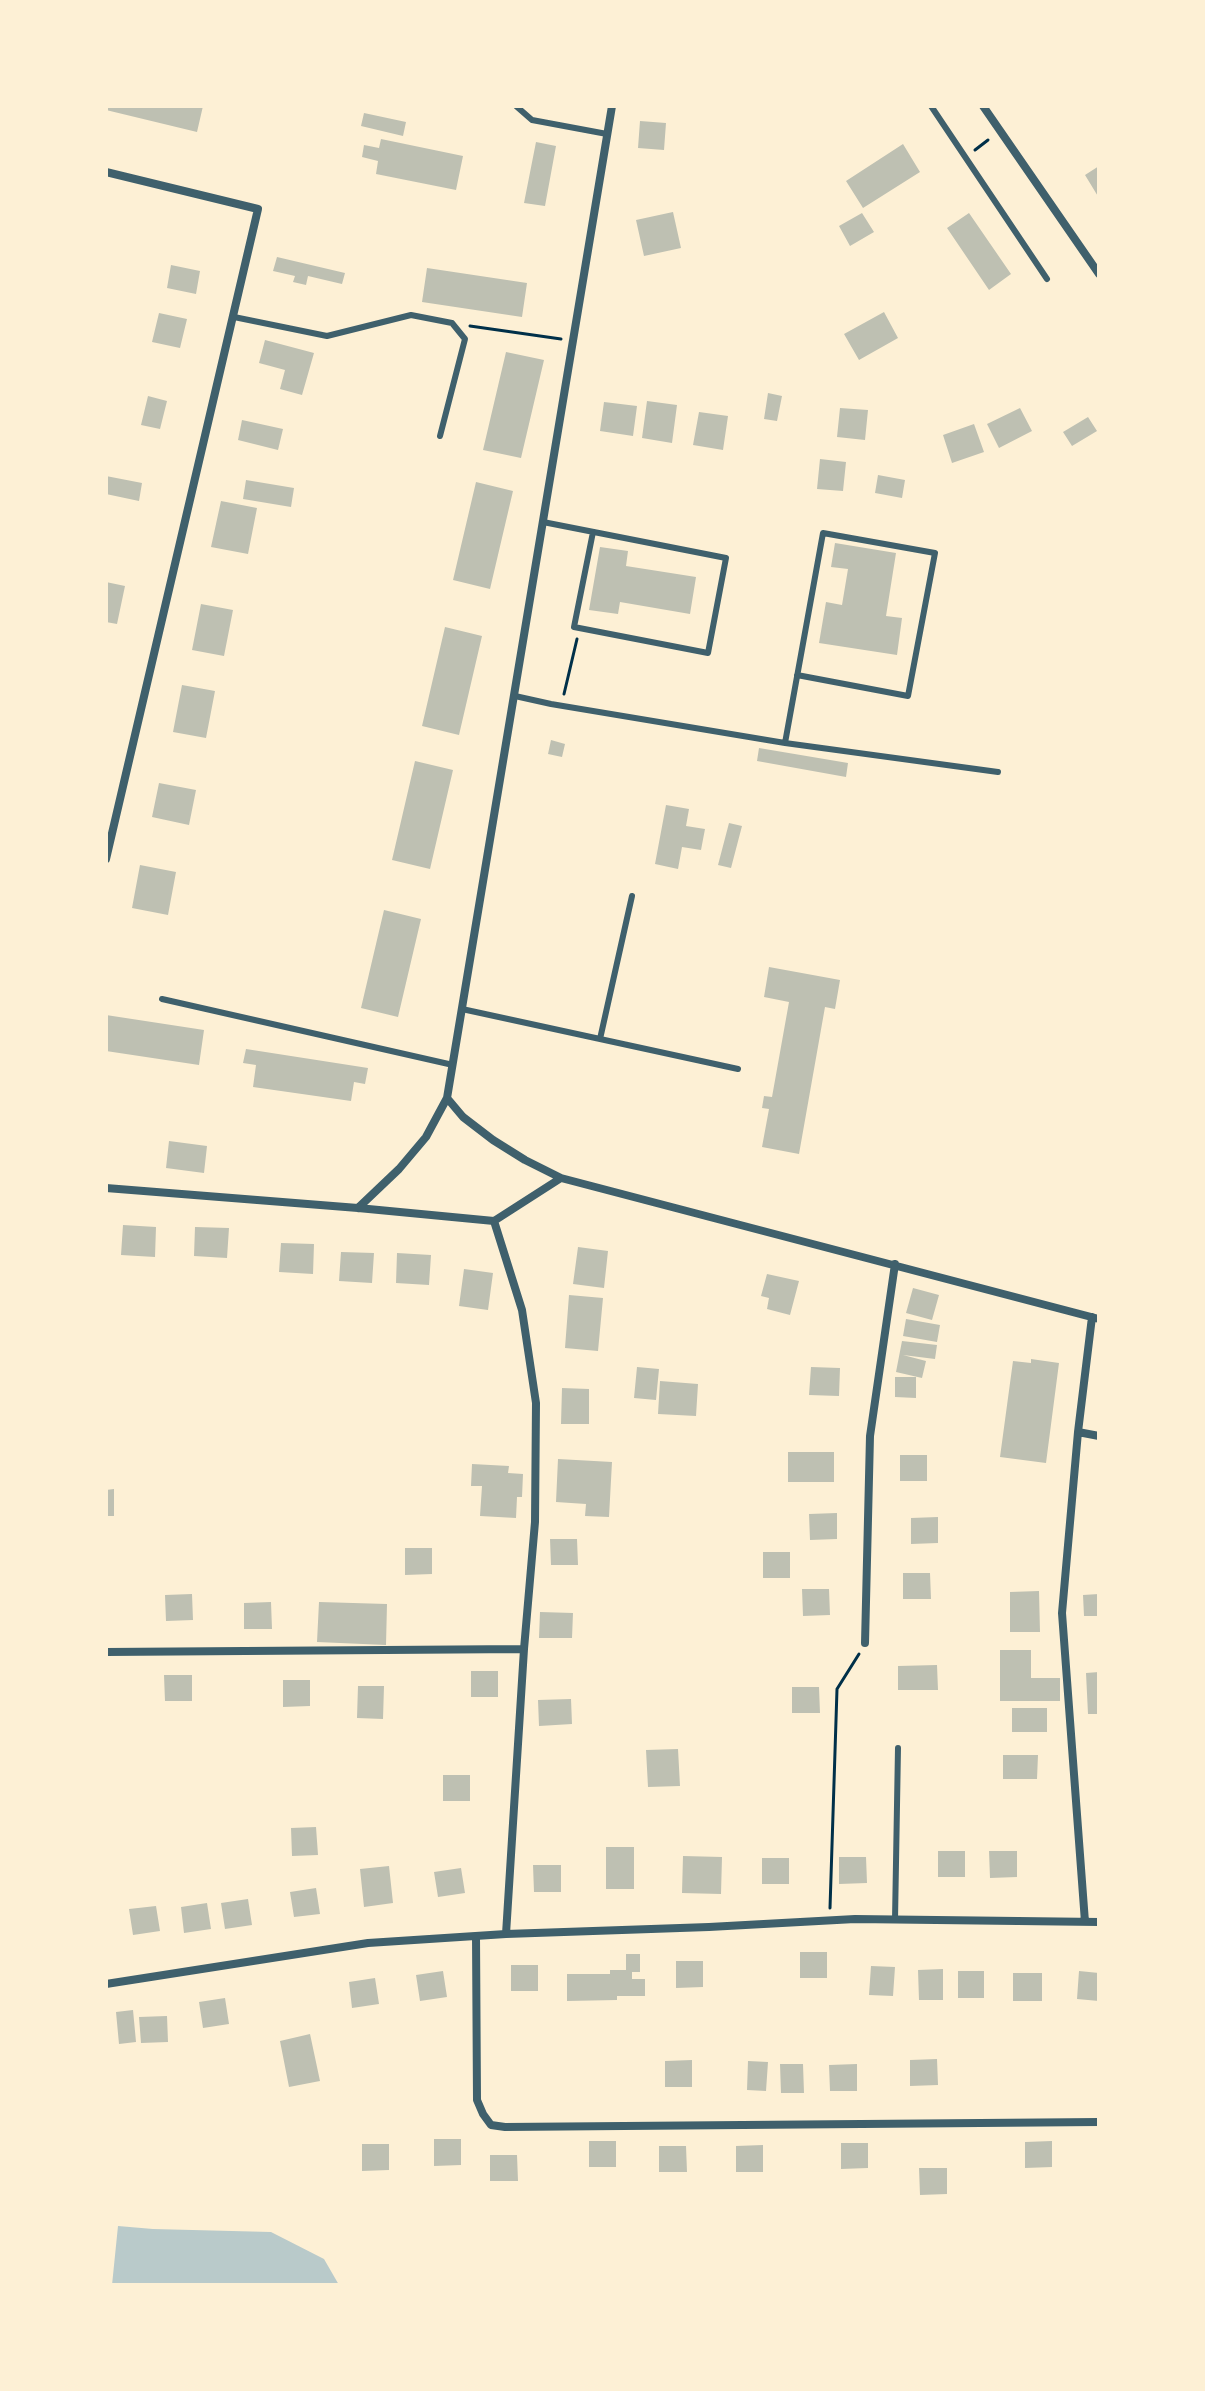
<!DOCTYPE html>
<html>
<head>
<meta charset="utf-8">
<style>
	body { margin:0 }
	#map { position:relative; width:1205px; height:2391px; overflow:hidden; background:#fdf0d5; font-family:"PT Sans",sans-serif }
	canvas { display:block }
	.frame { position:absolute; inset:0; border:108px solid #fdf0d5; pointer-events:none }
</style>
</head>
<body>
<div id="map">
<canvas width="1205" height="2391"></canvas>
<div class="frame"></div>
</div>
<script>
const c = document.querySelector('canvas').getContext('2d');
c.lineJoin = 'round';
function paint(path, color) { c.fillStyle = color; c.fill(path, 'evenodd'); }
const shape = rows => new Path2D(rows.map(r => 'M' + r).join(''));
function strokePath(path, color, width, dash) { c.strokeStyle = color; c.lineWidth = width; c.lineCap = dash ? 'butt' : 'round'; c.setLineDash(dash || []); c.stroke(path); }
const green = shape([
	[118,2226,153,2229,271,2232,324,2259,339,2285,112,2285]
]);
const building = shape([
	[106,106,203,106,197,132,106,110],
	[364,113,406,122,403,136,361,126],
	[640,121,666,123,664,150,638,148],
	[381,139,463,156,456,190,376,174,378,161,362,157,364,145,379,148],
	[536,142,556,146,545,206,524,203],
	[903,144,920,172,863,208,846,181],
	[1099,166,1099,198,1085,175],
	[673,212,681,248,644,256,636,220],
	[862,213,874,232,850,246,839,226],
	[969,213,1011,274,989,290,947,228],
	[277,257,345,273,342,284,308,276,306,285,293,282,295,276,273,271],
	[171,265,200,271,196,294,167,288],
	[427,268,527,283,522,317,422,302],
	[884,312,898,338,859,360,844,334],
	[159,313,187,319,180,348,152,342],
	[265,340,314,353,302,395,280,389,285,370,259,363],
	[506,352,544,360,521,458,483,450],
	[768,393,782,396,777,421,764,419],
	[148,396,167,401,160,429,141,425],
	[647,401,677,405,672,443,642,438],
	[604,402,637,406,633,436,600,431],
	[840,408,868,410,865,440,837,437],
	[1020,408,1032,431,999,448,987,424],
	[699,412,728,416,723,450,693,445],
	[1088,417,1097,431,1072,446,1063,432],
	[242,420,283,429,278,450,238,440],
	[974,424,984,452,952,463,943,435],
	[820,459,846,462,843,491,817,489],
	[878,475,905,480,902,498,875,493],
	[106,476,142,483,139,501,106,494],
	[246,480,294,488,291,507,243,499],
	[476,482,513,491,490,589,453,580],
	[221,501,257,508,248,554,211,547],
	[835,543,896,553,886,616,902,618,897,655,819,643,826,602,842,605,848,569,831,567],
	[600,547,628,551,626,566,696,577,690,614,620,602,618,614,589,610],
	[106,582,125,586,117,624,106,622],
	[201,604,233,610,224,656,192,650],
	[445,627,482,636,459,735,422,726],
	[182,685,215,691,206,738,173,732],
	[551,740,565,744,562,757,548,754],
	[759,748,848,763,846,777,757,761],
	[415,761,453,770,430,869,392,860],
	[159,783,196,790,189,825,152,817],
	[666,805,689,809,686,826,705,829,701,850,682,847,678,869,655,864],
	[729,823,742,826,731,868,718,865],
	[140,865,176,872,168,915,132,908],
	[384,910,421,919,398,1017,361,1008],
	[769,967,840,980,835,1009,825,1007,799,1154,762,1147,769,1109,762,1108,764,1096,772,1097,789,1002,764,997],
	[106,1015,204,1030,199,1065,106,1051],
	[246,1049,368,1068,365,1084,354,1082,351,1101,253,1087,256,1065,243,1063],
	[169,1141,207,1146,204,1173,166,1168],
	[123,1225,156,1227,155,1257,121,1255],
	[195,1227,229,1228,227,1258,194,1256],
	[281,1243,314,1244,313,1274,279,1272],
	[578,1247,608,1251,604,1288,573,1284],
	[341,1252,374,1253,372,1283,339,1281],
	[397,1253,431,1255,429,1285,396,1283],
	[464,1269,493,1273,488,1310,459,1306],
	[767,1274,799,1281,790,1315,767,1309,769,1298,761,1296],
	[913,1288,939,1295,932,1320,906,1313],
	[569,1295,603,1298,598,1351,565,1348],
	[906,1319,940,1325,937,1342,903,1336],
	[902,1341,937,1345,935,1359,903,1355,926,1361,922,1378,896,1372],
	[1031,1359,1059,1363,1046,1463,1000,1457,1013,1361,1031,1363],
	[637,1367,659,1369,656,1400,634,1398],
	[811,1367,840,1368,839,1396,809,1395],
	[895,1377,916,1377,916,1398,895,1397],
	[660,1381,698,1384,696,1416,658,1414],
	[562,1388,589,1389,589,1424,561,1424],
	[788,1452,834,1452,834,1482,788,1482],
	[900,1455,927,1455,927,1481,900,1481],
	[558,1459,612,1462,609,1517,585,1516,586,1504,556,1502],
	[472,1464,509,1466,508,1473,523,1474,522,1497,517,1497,516,1518,480,1516,482,1486,471,1486],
	[114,1489,114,1516,106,1516,106,1490],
	[837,1513,837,1539,810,1540,809,1514],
	[938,1517,938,1543,911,1544,911,1518],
	[550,1539,577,1539,578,1565,551,1565],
	[405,1548,432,1548,432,1574,405,1575],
	[763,1552,790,1552,790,1578,763,1578],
	[903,1573,930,1573,931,1599,903,1599],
	[802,1589,829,1589,830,1615,803,1616],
	[1039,1591,1040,1632,1010,1632,1010,1592],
	[192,1594,193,1620,166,1621,165,1595],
	[1099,1594,1099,1616,1084,1616,1083,1595],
	[271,1602,272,1629,244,1629,244,1603],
	[319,1602,387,1604,386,1645,317,1642],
	[540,1612,573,1613,572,1638,539,1638],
	[1000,1650,1031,1650,1031,1678,1060,1678,1060,1701,1000,1701],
	[937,1665,938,1690,898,1690,898,1666],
	[471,1671,498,1671,498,1697,471,1697],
	[1099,1672,1099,1714,1088,1714,1086,1673],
	[164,1675,192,1675,192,1701,165,1701],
	[283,1680,310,1680,310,1706,283,1707],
	[358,1686,384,1686,383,1719,357,1718],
	[792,1687,819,1687,820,1713,792,1713],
	[571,1699,572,1724,539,1726,538,1700],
	[1012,1708,1047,1708,1047,1732,1012,1732],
	[678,1749,680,1786,648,1787,646,1750],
	[1003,1755,1038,1755,1037,1779,1003,1779],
	[443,1775,470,1775,470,1801,443,1801],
	[316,1827,318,1855,292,1856,291,1828],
	[606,1847,634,1847,634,1889,606,1889],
	[938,1851,965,1851,965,1877,938,1877],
	[989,1851,1017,1851,1017,1877,990,1878],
	[683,1856,722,1857,721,1894,682,1893],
	[839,1857,866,1857,867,1883,839,1884],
	[762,1858,789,1858,789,1884,762,1884],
	[533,1865,561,1865,561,1892,534,1892],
	[389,1866,393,1903,364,1907,360,1869],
	[461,1868,465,1893,438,1897,434,1872],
	[316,1888,320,1914,294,1917,290,1892],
	[248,1899,252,1925,225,1929,221,1903],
	[207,1903,211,1929,184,1933,181,1907],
	[156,1906,160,1931,133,1935,129,1909],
	[800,1952,827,1952,827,1978,800,1978],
	[626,1954,640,1954,640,1972,632,1972,632,1979,645,1979,645,1996,617,1996,617,2000,567,2001,567,1974,610,1974,610,1970,626,1970],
	[676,1961,703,1961,703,1987,676,1988],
	[511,1965,538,1965,538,1991,511,1991],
	[871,1966,895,1967,893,1996,869,1995],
	[943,1969,943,2000,919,2000,918,1970],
	[443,1971,447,1997,420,2001,416,1975],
	[958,1971,984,1971,984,1998,958,1998],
	[1079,1971,1099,1973,1099,2001,1077,1999],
	[1013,1973,1042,1973,1042,2001,1013,2001],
	[375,1978,379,2004,352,2008,349,1982],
	[225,1998,229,2024,203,2028,199,2002],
	[133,2010,136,2042,119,2044,116,2012],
	[167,2016,168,2042,141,2043,139,2017],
	[310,2034,320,2081,289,2087,280,2041],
	[937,2059,938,2085,910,2086,910,2060],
	[692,2060,692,2087,665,2087,665,2061],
	[748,2061,768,2062,766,2091,747,2090],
	[780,2064,803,2064,804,2093,781,2093],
	[857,2064,857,2091,830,2091,829,2065],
	[434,2139,461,2139,461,2165,434,2166],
	[589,2141,616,2141,616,2167,589,2167],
	[1052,2141,1052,2167,1025,2168,1025,2142],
	[841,2143,868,2143,868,2168,841,2169],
	[362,2144,389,2144,389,2170,362,2171],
	[763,2145,763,2172,736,2172,736,2146],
	[659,2146,686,2146,687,2172,659,2172],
	[490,2155,517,2155,518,2181,490,2181],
	[919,2168,947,2168,947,2194,920,2195]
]);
const path = shape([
	[975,150,988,140],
	[470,326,561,339],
	[564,694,577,639],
	[830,1908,837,1689,859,1654]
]);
const service = shape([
	[516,106,532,120,607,134],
	[931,106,1047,279],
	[234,317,327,336,411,315,452,323,465,339,440,436],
	[543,522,726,558,708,653,574,627,593,532],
	[515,696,551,704,785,743,998,772],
	[785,743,823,533,935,553,908,696,797,675],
	[162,999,453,1065],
	[462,1009,738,1069],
	[600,1039,632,896],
	[895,1920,898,1748]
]);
const minor = shape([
	[983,106,1099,274],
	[106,172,258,209,106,859],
	[447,1098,463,1117,493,1140,525,1160,561,1178],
	[106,1188,358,1208,494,1221,561,1178,1099,1319],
	[358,1208,399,1169,426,1137,447,1098,612,106],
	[494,1221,522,1310,536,1403,535,1522,524,1649,506,1934],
	[1078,1432,1099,1436],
	[865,1643,870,1436,895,1264],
	[106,1652,524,1649],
	[1085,1922,1062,1613,1078,1432,1092,1317],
	[476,1936,477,2100,483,2114,491,2125,505,2127,1099,2122],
	[106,1984,368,1943,506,1934,709,1927,855,1919,1099,1922]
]);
paint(green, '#b9caca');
paint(building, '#bec0b2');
strokePath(path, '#003049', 3);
strokePath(service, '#3f606c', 6);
strokePath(minor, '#3f606c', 8);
</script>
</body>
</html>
